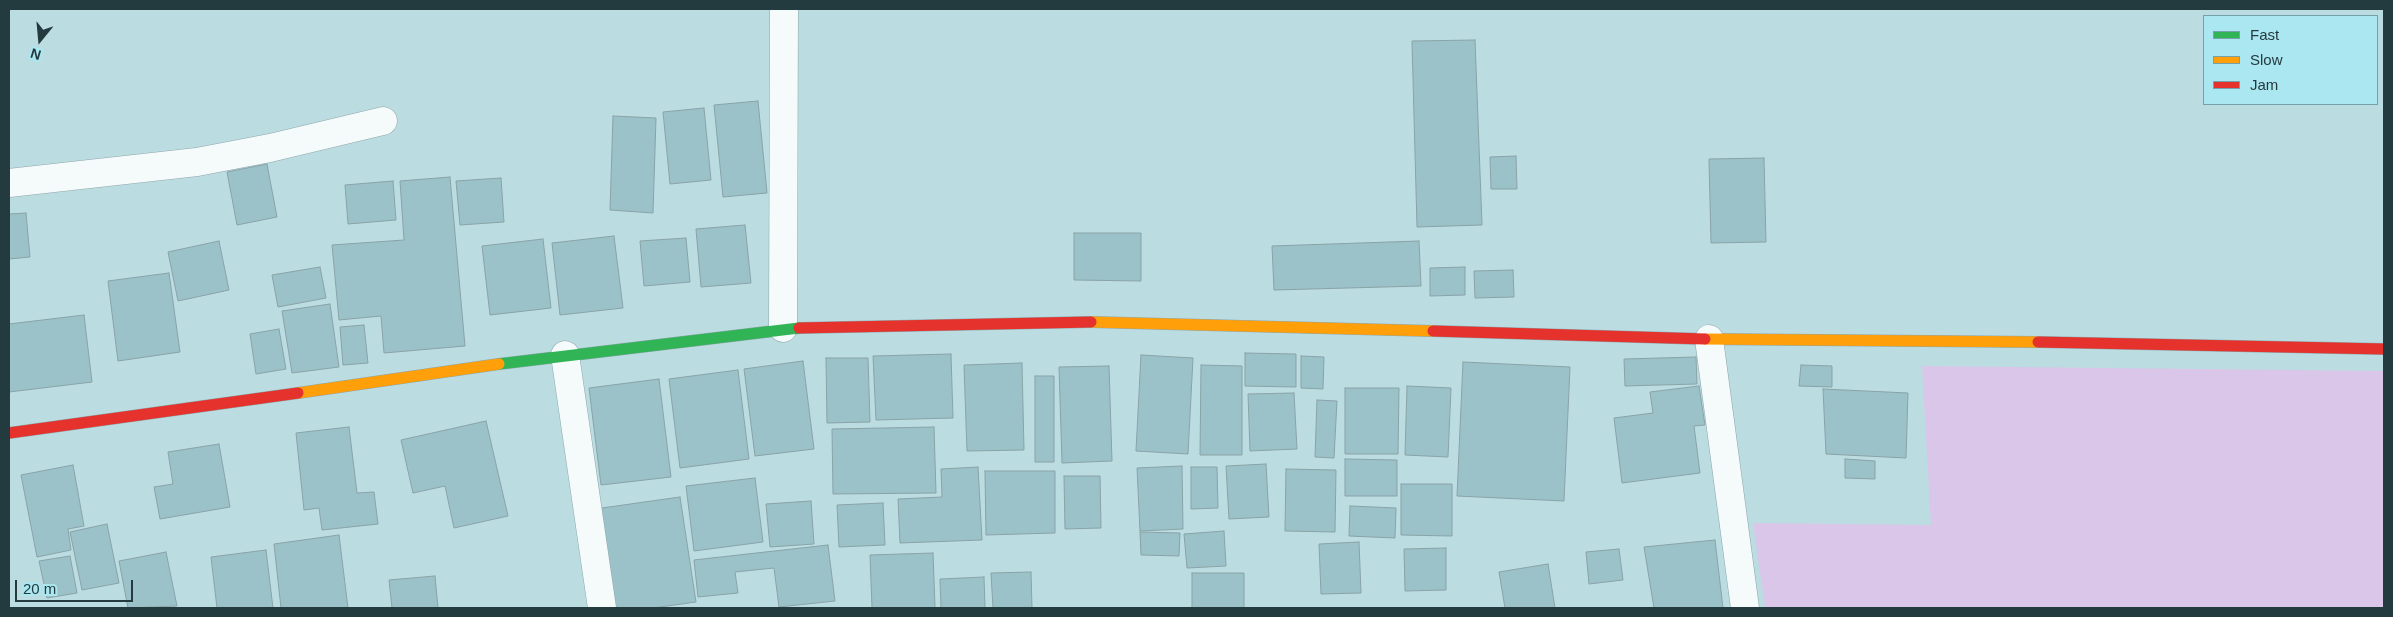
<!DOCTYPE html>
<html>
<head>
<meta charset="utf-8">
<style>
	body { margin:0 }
	#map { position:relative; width:2393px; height:617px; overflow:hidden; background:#bbdce1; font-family:Arial,sans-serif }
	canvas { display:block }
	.frame { position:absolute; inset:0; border:10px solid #233b3f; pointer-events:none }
	.legend { position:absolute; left:2203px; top:15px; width:175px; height:90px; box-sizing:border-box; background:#abe7f1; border:1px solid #75a2aa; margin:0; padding:6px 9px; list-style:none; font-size:15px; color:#233b3f }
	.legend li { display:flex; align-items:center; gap:10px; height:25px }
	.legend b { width:25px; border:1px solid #75a2aa }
	.north { position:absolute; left:15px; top:15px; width:50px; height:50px; -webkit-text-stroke:4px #abe7f1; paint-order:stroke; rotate:197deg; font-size:14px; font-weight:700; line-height:20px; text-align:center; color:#233b3f }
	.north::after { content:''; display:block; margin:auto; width:18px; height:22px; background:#233b3f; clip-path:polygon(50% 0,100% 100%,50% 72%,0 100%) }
	.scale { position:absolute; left:15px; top:580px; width:118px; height:22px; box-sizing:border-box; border:2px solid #233b3f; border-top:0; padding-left:6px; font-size:15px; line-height:18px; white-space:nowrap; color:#233b3f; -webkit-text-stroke:4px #abe7f1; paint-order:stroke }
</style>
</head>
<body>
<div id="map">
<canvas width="2393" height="617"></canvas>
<div class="frame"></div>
<ul class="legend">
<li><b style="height:6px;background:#30b455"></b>Fast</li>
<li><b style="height:6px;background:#ff9f0a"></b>Slow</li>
<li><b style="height:6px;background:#e5322d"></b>Jam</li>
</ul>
<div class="north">N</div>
<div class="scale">20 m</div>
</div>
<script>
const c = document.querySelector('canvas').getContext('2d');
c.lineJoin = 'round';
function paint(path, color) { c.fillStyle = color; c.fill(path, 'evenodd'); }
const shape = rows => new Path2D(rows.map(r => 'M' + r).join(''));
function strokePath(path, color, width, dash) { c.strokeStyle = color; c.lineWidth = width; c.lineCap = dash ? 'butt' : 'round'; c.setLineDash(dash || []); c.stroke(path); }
const green = shape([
	[1922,366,2384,371,2384,608,1765,608,1753,523,1931,525]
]);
const building = shape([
	[1475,40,1482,225,1417,227,1412,41,1475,40],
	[758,101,767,193,723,197,714,105,758,101],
	[704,108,711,180,670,184,663,112,704,108],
	[613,116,656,118,653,213,610,210,613,116],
	[1516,156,1517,189,1491,189,1490,157,1516,156],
	[1764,158,1766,242,1711,243,1709,159,1764,158],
	[267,164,277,217,237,225,227,172,267,164],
	[450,177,465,346,384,353,381,316,339,320,332,245,404,240,400,181,450,177],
	[501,178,504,222,460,225,456,181,501,178],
	[393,181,396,220,348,224,345,185,393,181],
	[26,213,30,257,9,259,9,214,26,213],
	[745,225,751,283,701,287,696,229,745,225],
	[1074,233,1141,233,1141,281,1074,280,1074,233],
	[614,236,623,308,560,315,552,243,614,236],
	[686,238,690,282,644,286,640,241,686,238],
	[543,239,551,308,490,315,482,246,543,239],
	[219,241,229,290,178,301,168,252,219,241],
	[1419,241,1421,286,1274,290,1272,246,1419,241],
	[320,267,326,298,278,307,272,275,320,267],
	[1465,267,1465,295,1430,296,1430,268,1465,267],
	[1513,270,1514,297,1475,298,1474,271,1513,270],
	[169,273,180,352,118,361,108,281,169,273],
	[330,304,339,367,292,373,282,311,330,304],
	[84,315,92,382,9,392,9,324,84,315],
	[364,325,368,363,343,365,340,327,364,325],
	[279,329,286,369,256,374,250,334,279,329],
	[1245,353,1296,354,1296,387,1245,386,1245,353],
	[951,354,953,418,876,420,873,356,951,354],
	[1141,355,1193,358,1188,454,1136,451,1141,355],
	[1301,356,1324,357,1323,389,1301,388,1301,356],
	[1696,357,1697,384,1625,386,1624,359,1696,357],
	[826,358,868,358,870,422,827,423,826,358],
	[803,361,814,449,755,456,744,369,803,361],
	[1463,362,1570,367,1564,501,1457,496,1463,362],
	[1022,363,1024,450,967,451,964,365,1022,363],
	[1201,365,1242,366,1242,455,1200,455,1201,365],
	[1801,365,1832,366,1832,387,1799,386,1801,365],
	[1109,366,1112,461,1062,463,1059,367,1109,366],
	[738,370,749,459,680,468,669,379,738,370],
	[1035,376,1054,376,1054,462,1035,462,1035,376],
	[659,379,671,477,601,485,589,388,659,379],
	[1407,386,1451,388,1448,457,1405,455,1407,386],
	[1699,386,1705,425,1694,426,1700,473,1622,483,1614,418,1653,413,1650,392,1699,386],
	[1345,388,1399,388,1398,454,1345,454,1345,388],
	[1823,389,1908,393,1906,458,1826,454,1823,389],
	[1294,393,1297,449,1250,451,1248,394,1294,393],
	[1317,400,1337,401,1334,458,1315,457,1317,400],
	[486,421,508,516,454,528,445,486,413,493,401,440,486,421],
	[349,427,357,493,374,492,378,524,322,530,319,508,304,510,296,433,349,427],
	[934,427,936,493,833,494,832,429,934,427],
	[219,444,230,507,160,519,154,487,173,484,168,452,219,444],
	[1345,459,1397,460,1397,496,1345,496,1345,459],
	[1845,459,1875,461,1875,479,1845,478,1845,459],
	[1266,464,1269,517,1229,519,1226,466,1266,464],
	[73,465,84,526,68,529,71,550,37,557,21,475,73,465],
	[1182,466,1183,529,1140,531,1137,468,1182,466],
	[978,467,982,540,900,543,898,499,942,497,941,469,978,467],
	[1191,467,1217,467,1218,508,1191,509,1191,467],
	[1286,469,1336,470,1335,532,1285,531,1286,469],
	[985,471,1055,471,1055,533,986,535,985,471],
	[1064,476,1100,476,1101,528,1065,529,1064,476],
	[755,478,763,542,694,551,686,486,755,478],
	[1401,484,1452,484,1452,536,1401,535,1401,484],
	[680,497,696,602,653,608,610,608,595,509,680,497],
	[811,501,814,544,770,547,766,504,811,501],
	[883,503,885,545,839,547,837,505,883,503],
	[1350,506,1396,508,1395,538,1349,536,1350,506],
	[107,524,119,583,82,590,70,532,107,524],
	[1224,531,1226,566,1187,568,1184,534,1224,531],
	[1140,532,1180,533,1179,556,1141,555,1140,532],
	[339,535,348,608,281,608,274,544,339,535],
	[1715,540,1723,608,1654,608,1644,547,1715,540],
	[1359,542,1361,593,1321,594,1319,544,1359,542],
	[828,545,835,601,779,607,774,568,735,572,738,593,698,597,694,560,828,545],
	[1446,548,1446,590,1405,591,1404,549,1446,548],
	[1619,549,1623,580,1589,584,1586,552,1619,549],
	[266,550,273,608,217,608,211,557,266,550],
	[166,552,177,606,128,608,119,561,166,552],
	[933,553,935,608,872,608,870,555,933,553],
	[70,556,77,593,47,598,39,561,70,556],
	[1548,564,1555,608,1505,608,1499,572,1548,564],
	[1031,572,1032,608,993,608,991,573,1031,572],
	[1192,573,1244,573,1244,608,1192,608,1192,573],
	[435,576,438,608,392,608,389,580,435,576],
	[984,577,985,608,941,608,940,579,984,577]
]);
const street = shape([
	[9,183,197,162,270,148,383,121],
	[783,328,784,9],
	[1709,339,1745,608],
	[565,355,602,608]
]);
const fast = shape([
	[499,364,799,328]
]);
const slow = shape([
	[1091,322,1433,331],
	[1705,339,2038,342],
	[298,393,499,364]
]);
const jam = shape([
	[799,328,1091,322],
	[1433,331,1705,339],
	[2038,342,2384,349],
	[9,433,298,393]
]);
paint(green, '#d9c6e8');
paint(building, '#9bc2c8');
strokePath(building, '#89a3a7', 1);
strokePath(street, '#8da7ab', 29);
strokePath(fast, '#8da7ab', 12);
strokePath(slow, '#8da7ab', 12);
strokePath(jam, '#8da7ab', 12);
strokePath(street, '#f5fafa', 28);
strokePath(fast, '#30b455', 11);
strokePath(slow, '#ff9f0a', 11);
strokePath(jam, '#e5322d', 11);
</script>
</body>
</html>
